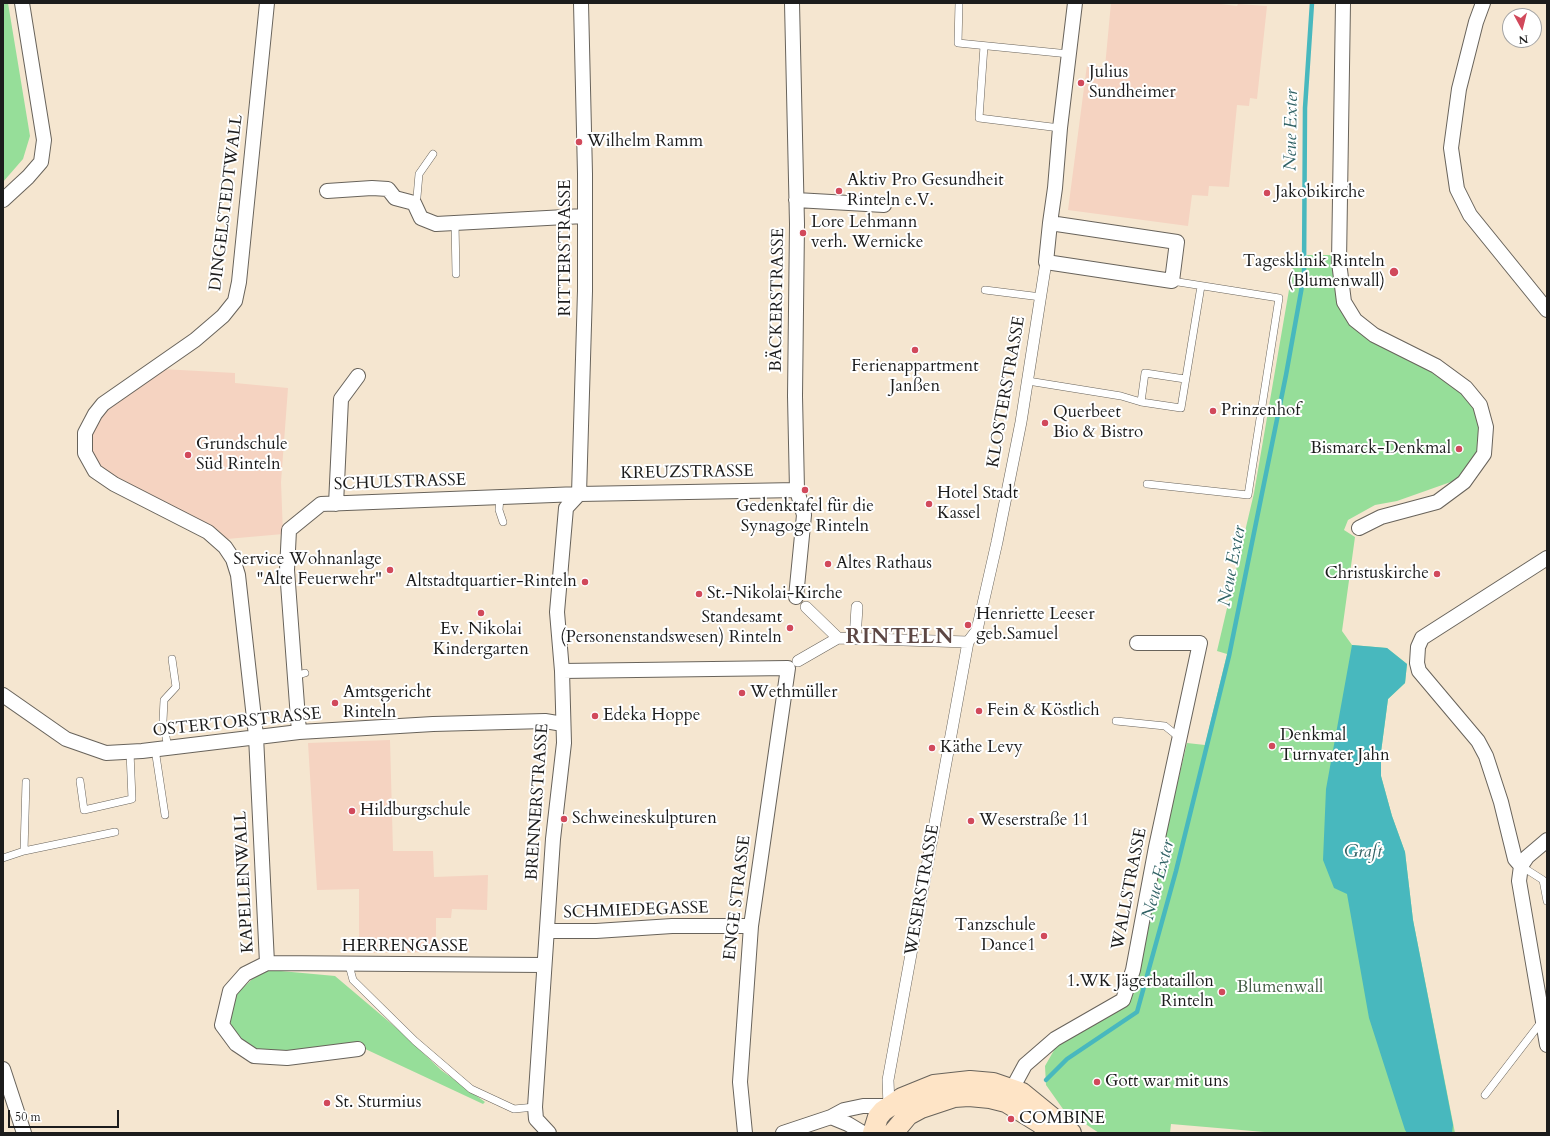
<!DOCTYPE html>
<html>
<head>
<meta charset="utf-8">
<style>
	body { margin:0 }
	#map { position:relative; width:1550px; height:1136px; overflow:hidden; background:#f5e6d0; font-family:Cardo,serif }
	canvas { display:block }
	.frame { position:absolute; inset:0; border:4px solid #1c1c1c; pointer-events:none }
	.north { position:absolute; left:1502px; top:8px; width:40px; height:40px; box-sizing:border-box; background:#fff; border:1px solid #a4a4a4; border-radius:50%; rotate:173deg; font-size:11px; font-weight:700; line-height:16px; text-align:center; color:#1c1c1c }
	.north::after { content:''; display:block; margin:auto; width:14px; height:18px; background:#d1495b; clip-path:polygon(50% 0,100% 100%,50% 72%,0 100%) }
	.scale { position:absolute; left:8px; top:1110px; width:111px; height:18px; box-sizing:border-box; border:2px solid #1c1c1c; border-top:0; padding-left:5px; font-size:12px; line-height:14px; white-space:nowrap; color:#1c1c1c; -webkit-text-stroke:3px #fff; paint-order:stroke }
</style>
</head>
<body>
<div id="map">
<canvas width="1550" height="1136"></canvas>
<div class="frame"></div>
<div class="north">N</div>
<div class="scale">50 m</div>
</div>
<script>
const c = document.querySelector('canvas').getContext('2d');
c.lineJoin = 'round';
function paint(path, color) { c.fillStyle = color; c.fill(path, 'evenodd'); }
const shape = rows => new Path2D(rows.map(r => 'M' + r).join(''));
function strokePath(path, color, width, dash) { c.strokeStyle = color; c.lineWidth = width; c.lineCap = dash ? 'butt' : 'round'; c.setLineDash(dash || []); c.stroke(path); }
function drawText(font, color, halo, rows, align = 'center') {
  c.font = font + ' Cardo,serif'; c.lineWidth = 4; c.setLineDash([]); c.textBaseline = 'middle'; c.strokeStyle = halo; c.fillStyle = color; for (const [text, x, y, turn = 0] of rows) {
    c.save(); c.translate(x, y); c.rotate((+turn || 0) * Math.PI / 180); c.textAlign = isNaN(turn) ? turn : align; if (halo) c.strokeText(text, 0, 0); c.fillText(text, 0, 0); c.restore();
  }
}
const built = shape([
	[1111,3,1213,3,1237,6,1238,4,1267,6,1257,99,1250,98,1249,106,1237,105,1229,187,1209,186,1208,196,1192,195,1188,226,1068,210,1087,65,1105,67],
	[162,369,235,373,235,383,288,388,281,482,283,534,227,539,217,529,117,480,97,465,90,446,93,429,110,406],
	[390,740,393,851,433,851,434,877,488,875,487,910,452,909,451,918,436,918,436,952,359,953,359,889,317,890,308,743]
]);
const green = shape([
	[3,3,8,3,30,136,23,159,3,182],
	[1295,255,1340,255,1355,320,1464,390,1485,432,1482,458,1462,478,1397,501,1375,505,1348,520,1344,530,1355,537,1342,631,1352,645,1387,648,1407,664,1405,683,1388,699,1381,752,1381,776,1392,816,1405,852,1413,920,1455,1133,1276,1133,1171,1124,1170,1133,1099,1133,1063,1109,1046,1085,1045,1066,1061,1038,1124,1007,1187,743,1205,745,1227,654,1217,651,1254,493],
	[270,970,335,976,400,1031,441,1070,485,1102,483,1104,361,1047,255,1053,236,1038,228,1016,237,993,259,973]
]);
const water = shape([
	[1352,645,1387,648,1407,664,1405,683,1388,699,1381,752,1381,776,1392,816,1405,852,1413,920,1453,1125,1452,1133,1407,1133,1405,1130,1369,1018,1347,894,1334,888,1323,860,1326,789]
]);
const stream = shape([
	[1046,1080,1067,1059,1137,1012,1176,871,1229,656,1286,375,1304,275,1305,108,1312,3]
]);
const service = shape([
	[959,3,958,43,1069,54],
	[984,46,979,118,1060,128],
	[414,203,417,197,419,174,433,154],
	[455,223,456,274],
	[985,290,1041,297],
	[1028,381,1121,396,1141,402,1181,408,1201,286],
	[1141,402,1145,373,1185,379],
	[1147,484,1248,495,1279,298,1172,281],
	[500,497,499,510,503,522],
	[295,676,305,673],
	[1116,721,1165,726,1180,738],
	[168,748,163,721,164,700,176,687,172,659],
	[155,749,165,815],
	[80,781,84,810,132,799,130,752],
	[24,851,26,782],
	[3,858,24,851,115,832],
	[1521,866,1543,880,1547,901],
	[349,965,353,980,415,1041,471,1089,514,1109,535,1107],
	[1485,1095,1542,1021]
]);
const pedestrian = shape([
	[806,607,838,638],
	[855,639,857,607],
	[798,661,838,638,968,642],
	[889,1106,888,1080,968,642,977,630,997,542,1021,422,1046,262]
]);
const minor = shape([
	[792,3,797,224,795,396,797,490,804,515,796,597],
	[1343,3,1339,262,1344,302,1355,320,1374,335,1436,366,1466,388,1480,405,1486,427,1484,454,1464,482,1437,502,1381,517,1359,528],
	[1483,3,1476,22,1459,89,1451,148,1457,189,1470,215,1547,310],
	[327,191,372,188,388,189,395,198,414,203,421,218,436,224,584,216],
	[3,200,28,177,41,162,44,140,22,3],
	[796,200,884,205],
	[1050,223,1177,242,1172,281,1046,262,1050,223,1055,188,1060,128,1075,3],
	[579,494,585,291,585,174,581,3],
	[336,504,341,399,358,376],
	[1547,558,1422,638,1418,647,1417,663,1419,671,1478,741,1486,756,1501,802,1515,859,1521,866,1519,881,1547,1045],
	[562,671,788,668,751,926,740,1082,745,1133],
	[3,695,66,739,106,753,142,751,299,732,433,724,545,721,563,724],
	[299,732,287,570,289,530,321,504,579,494,797,490],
	[1521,866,1527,857,1547,840],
	[547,931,596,931,672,926,751,926],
	[267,963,256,736,238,575,233,559,225,547,208,532,114,484,95,471,85,453,85,433,95,414,103,404,195,340,223,316,235,301,239,282,267,3],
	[358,1049,287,1058,254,1056,236,1044,222,1025,230,991,245,974,267,963,544,965],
	[3,1069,24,1133],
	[1012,1089,1025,1065,1055,1039,1123,1000,1133,970,1156,847,1200,643,1137,643],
	[831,1117,848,1124,863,1133],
	[549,1133,536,1119,535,1107,553,839,564,743,562,671,557,612,566,508,579,494],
	[783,1133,831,1117,844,1110,863,1106,889,1106]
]);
const secondary = shape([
	[873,1133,878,1117,883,1111,902,1098,934,1085,970,1081,993,1083,1022,1093,1071,1133],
	[893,1133,908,1115,921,1108,954,1097,969,1096,990,1098,1006,1102,1040,1123,1052,1133]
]);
const markers = [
	[1081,83,4,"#d1495b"],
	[579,142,4,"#d1495b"],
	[839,191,4,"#d1495b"],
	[1267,193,4,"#d1495b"],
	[803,233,4,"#d1495b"],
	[1394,272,5,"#d1495b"],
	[915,350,4,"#d1495b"],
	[1213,411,4,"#d1495b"],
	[1045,423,4,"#d1495b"],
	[1459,449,4,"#d1495b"],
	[188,455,4,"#d1495b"],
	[805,490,4,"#d1495b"],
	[929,504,4,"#d1495b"],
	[828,564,4,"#d1495b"],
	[390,570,4,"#d1495b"],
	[1437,574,4,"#d1495b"],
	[585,582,4,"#d1495b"],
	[699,594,4,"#d1495b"],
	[481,613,4,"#d1495b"],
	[968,625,4,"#d1495b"],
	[790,628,4,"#d1495b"],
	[742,693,4,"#d1495b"],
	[335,703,4,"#d1495b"],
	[979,711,4,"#d1495b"],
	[595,716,4,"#d1495b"],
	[1272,746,4,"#d1495b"],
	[932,748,4,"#d1495b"],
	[352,811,4,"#d1495b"],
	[564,819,4,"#d1495b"],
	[971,821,4,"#d1495b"],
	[1044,936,4,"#d1495b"],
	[1222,992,4,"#d1495b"],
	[1097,1082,4,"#d1495b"],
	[327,1103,4,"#d1495b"],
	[1011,1119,4,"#d1495b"]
];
const poiNames = [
	["Julius",1089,73],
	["Sundheimer",1089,93],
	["Wilhelm Ramm",587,142],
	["Aktiv Pro Gesundheit",847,181],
	["Rinteln e.V.",847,201],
	["Jakobikirche",1275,193],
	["Lore Lehmann",811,223],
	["verh. Wernicke",811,243],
	["Tagesklinik Rinteln",1385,262,"right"],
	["(Blumenwall)",1385,282,"right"],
	["Ferienappartment",915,367,"center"],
	["Janßen",915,387,"center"],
	["Prinzenhof",1221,411],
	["Querbeet",1053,413],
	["Bio & Bistro",1053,433],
	["Grundschule",196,445],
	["Süd Rinteln",196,465],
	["Bismarck-Denkmal",1451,449,"right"],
	["Hotel Stadt",937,494],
	["Kassel",937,514],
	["Gedenktafel für die",805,507,"center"],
	["Synagoge Rinteln",805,527,"center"],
	["Service Wohnanlage",382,560,"right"],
	["\"Alte Feuerwehr\"",382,580,"right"],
	["Altes Rathaus",836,564],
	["Christuskirche",1429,574,"right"],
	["Altstadtquartier-Rinteln",577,582,"right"],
	["St.-Nikolai-Kirche",707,594],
	["Henriette Leeser",976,615],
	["geb.Samuel",976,635],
	["Standesamt",782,618,"right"],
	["(Personenstandswesen) Rinteln",782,638,"right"],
	["Ev. Nikolai",481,630,"center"],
	["Kindergarten",481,650,"center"],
	["Amtsgericht",343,693],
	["Rinteln",343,713],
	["Wethmüller",750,693],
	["Fein & Köstlich",987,711],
	["Edeka Hoppe",603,716],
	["Denkmal",1280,736],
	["Turnvater Jahn",1280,756],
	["Käthe Levy",940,748],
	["Hildburgschule",360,811],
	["Schweineskulpturen",572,819],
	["Weserstraße 11",979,821],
	["Tanzschule",1036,926,"right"],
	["Dance1",1036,946,"right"],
	["1.WK Jägerbataillon",1214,982,"right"],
	["Rinteln",1214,1002,"right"],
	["Gott war mit uns",1105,1082],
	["St. Sturmius",335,1103],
	["COMBINE",1019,1119]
];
const streetNames = [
	["DINGELSTEDTWALL",227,203,-83],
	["RITTERSTRASSE",566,248,-90],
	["BÄCKERSTRASSE",778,300,-89],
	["KLOSTERSTRASSE",1007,392,-80],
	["KREUZSTRASSE",687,473,-1],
	["SCHULSTRASSE",400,483,-2],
	["OSTERTORSTRASSE",237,723,-6],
	["BRENNERSTRASSE",538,802,-86],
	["KAPELLENWALL",245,882,-93],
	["WALLSTRASSE",1130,889,-79],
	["WESERSTRASSE",923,890,-80],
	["ENGE STRASSE",738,898,-83],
	["SCHMIEDEGASSE",636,911,-2],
	["HERRENGASSE",405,947]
];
const parkNames = [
	["Blumenwall",1280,988]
];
const waterNames = [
	["Neue Exter",1292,130,-89],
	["Neue Exter",1233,566,-79],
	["Graft",1363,853],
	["Neue Exter",1159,880,-75]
];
const districtNames = [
	["RINTELN",900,638]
];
paint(built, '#f5d3c1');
paint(green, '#96de99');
paint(water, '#48b8be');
strokePath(stream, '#48b8be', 4.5);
strokePath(service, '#68635b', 8);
strokePath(pedestrian, '#68635b', 12);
strokePath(minor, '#68635b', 16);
strokePath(secondary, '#68635b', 22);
strokePath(service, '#fff', 7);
strokePath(pedestrian, '#fff', 11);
strokePath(minor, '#fff', 14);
strokePath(secondary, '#fee4c6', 20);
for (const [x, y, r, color] of markers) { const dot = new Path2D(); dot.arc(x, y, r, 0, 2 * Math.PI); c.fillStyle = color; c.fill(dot); strokePath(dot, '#fff', 1.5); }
drawText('17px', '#1c1c1c', '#fff', poiNames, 'left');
drawText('17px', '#1c1c1c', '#fff', streetNames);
drawText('17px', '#476048', '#fff', parkNames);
drawText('italic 18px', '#306265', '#fff', waterNames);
c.letterSpacing = '1px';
drawText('bold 21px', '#5d4744', '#fff', districtNames);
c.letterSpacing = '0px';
</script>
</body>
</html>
